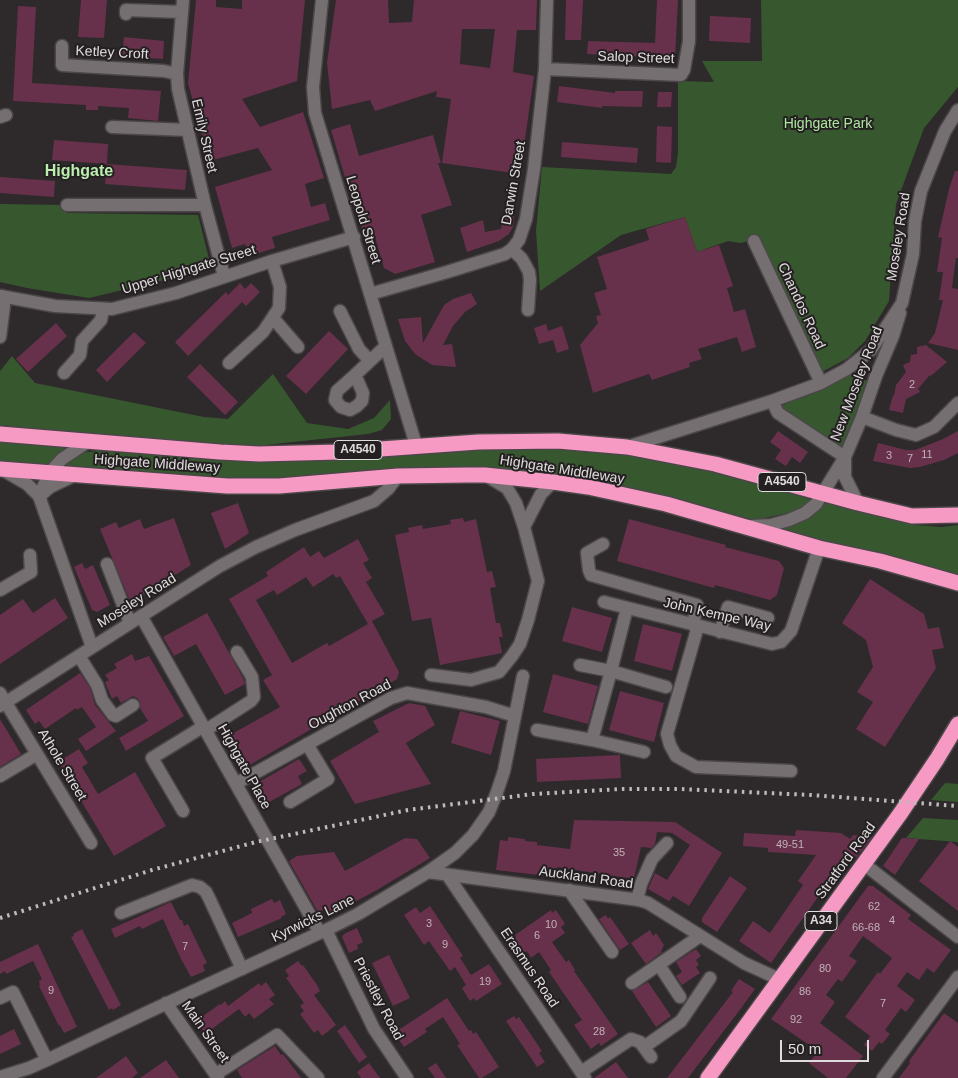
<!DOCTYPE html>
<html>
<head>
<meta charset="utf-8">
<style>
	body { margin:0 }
	#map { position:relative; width:958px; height:1078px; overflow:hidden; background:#2e292b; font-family:Helvetica,sans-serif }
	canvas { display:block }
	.scale { position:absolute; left:780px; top:1040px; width:89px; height:22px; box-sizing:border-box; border:2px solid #e0dcdd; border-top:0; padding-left:6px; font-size:15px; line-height:18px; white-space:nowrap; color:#e0dcdd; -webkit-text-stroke:4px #241f21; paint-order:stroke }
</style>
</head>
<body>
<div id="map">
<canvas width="958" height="1078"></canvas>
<div class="scale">50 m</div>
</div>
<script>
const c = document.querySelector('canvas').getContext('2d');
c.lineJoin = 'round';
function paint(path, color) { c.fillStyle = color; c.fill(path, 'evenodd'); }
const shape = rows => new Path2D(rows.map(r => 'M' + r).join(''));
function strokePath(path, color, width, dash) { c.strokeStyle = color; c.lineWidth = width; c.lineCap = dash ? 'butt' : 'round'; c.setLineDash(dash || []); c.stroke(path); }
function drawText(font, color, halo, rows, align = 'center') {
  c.font = font + ' Helvetica,sans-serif'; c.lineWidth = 4; c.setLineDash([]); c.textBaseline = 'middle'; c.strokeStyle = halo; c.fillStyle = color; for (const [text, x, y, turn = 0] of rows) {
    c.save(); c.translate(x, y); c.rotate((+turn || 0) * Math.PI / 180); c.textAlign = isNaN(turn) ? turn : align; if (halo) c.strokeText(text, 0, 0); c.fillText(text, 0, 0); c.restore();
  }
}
const green = shape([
	[761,0,958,0,958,87,924,128,896,204,889,301,865,341,848,358,820,373,759,239,740,243,728,241,697,252,685,217,621,235,540,291,536,231,542,167,671,174,676,167,678,153,678,81,714,82,702,61,762,61],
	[0,204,62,205,67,213,198,215,209,259,198,272,89,298,27,288,0,282],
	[12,356,35,383,204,417,228,419,273,374,307,423,348,429,374,418,390,400,391,419,382,430,368,434,255,446,189,445,0,425,0,371],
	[853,374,860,375,869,383,843,450,784,413,781,406],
	[0,442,71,447,49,465,0,463],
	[570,448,658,459,697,468,814,500,792,512,755,520,575,478,258,480,161,475,65,466,79,453,98,451,255,461,464,449],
	[823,502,915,525,942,527,958,525,958,578,910,563,778,529],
	[945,783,958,784,958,802,931,800],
	[923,818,958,820,958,842,906,838]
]);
const building = shape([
	[81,0,107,0,104,38,78,37],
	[196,0,216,0,216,7,242,9,242,0,305,0,297,81,242,99,260,127,303,112,324,178,305,184,311,207,325,203,330,220,272,237,275,248,249,256,245,244,232,248,215,187,272,170,258,148,209,161,188,83],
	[336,0,388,0,389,23,412,22,414,0,537,0,536,30,517,30,513,72,534,76,520,174,442,163,451,99,436,97,437,91,375,111,370,100,332,109,327,63],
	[462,29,495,29,490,68,460,64],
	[566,0,583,0,581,40,565,40],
	[657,0,678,0,675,58,587,54,588,41,655,43],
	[18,6,36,7,32,83,161,91,158,121,128,118,129,108,98,106,98,110,86,110,86,105,13,101],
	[710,16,751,18,750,43,709,41],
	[124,37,164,41,163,59,122,56],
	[559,86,615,93,615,91,643,91,642,107,602,106,602,108,557,102],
	[658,92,672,92,671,107,657,107],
	[350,124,359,156,433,135,441,163,438,163,452,205,421,215,435,262,395,274,384,268,373,230,364,233,354,208,331,130],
	[657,126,672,127,671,163,656,162],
	[54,140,108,144,107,164,52,160],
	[562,142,638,148,637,163,561,157],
	[107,164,187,170,185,190,105,184],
	[955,171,958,171,958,258,956,258,952,288,958,289,958,350,928,343,935,333,943,300,939,300,943,272,937,272,942,238,938,237,949,189],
	[0,177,55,181,54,197,0,193],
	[504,215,514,216,513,227,509,234,499,241,467,252,460,228,483,220,485,232,501,229],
	[685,217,697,252,719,245,733,286,727,288,734,312,745,309,756,347,742,352,737,337,698,349,702,359,689,363,690,367,652,380,649,374,593,393,580,345,598,323,596,316,601,315,594,293,607,289,597,257,649,240,646,229],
	[240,283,245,289,251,283,260,292,246,306,242,302,188,356,175,342,226,292,228,295],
	[471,293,477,304,465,312,453,326,443,345,452,344,456,367,432,365,415,354,405,341,398,319,421,317,423,343,444,305,453,299],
	[56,323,67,336,28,372,16,359],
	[546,324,548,331,562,326,569,349,557,353,553,340,539,344,534,328],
	[329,331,348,349,306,394,286,376],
	[134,332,146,343,107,382,96,370],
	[926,345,947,362,932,375,929,376,918,389,920,392,906,399,903,413,889,410,893,395,894,396,896,385,906,372,903,365,910,362,911,355,917,354,917,347],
	[200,364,238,402,225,415,187,377],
	[778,431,808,452,800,463,792,457,786,466,775,459,781,450,770,442],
	[958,431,958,453,944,460,920,467,910,468,873,461,878,443,906,450,915,450,943,439],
	[238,503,249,533,225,549,211,513],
	[174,518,191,565,131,603,100,529,116,522,119,528,140,519,144,529],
	[463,518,464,522,476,519,487,572,492,571,496,587,490,588,496,623,500,623,503,637,499,637,502,653,440,665,431,618,412,621,395,535,409,532,408,528,422,525,423,529,451,524,450,520],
	[629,519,726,545,725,547,779,561,784,568,777,595,770,600,715,585,714,588,617,561],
	[358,539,369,560,363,563,372,578,366,582,385,614,372,621,399,672,397,679,248,766,230,735,280,707,263,680,272,675,229,599,268,576,266,572,304,547,310,557,319,551,324,558],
	[333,574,336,578,340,576,368,624,329,646,327,643,292,663,256,600,274,590,277,595,306,577,313,587],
	[82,563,85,569,93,565,110,605,97,612,92,610,74,567],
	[870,579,924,614,928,629,939,627,944,648,932,650,936,668,885,747,856,729,873,702,857,692,873,667,866,640,842,623],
	[55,598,68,618,0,664,0,615,23,599,33,613],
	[572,607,612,618,602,652,562,641],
	[207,613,244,680,245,684,225,695,196,644,174,656,163,637],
	[643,624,682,634,672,671,634,661],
	[132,654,135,661,149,656,184,716,126,751,119,738,148,721,140,708,140,701,137,698,133,696,121,703,117,696,112,699,105,682,109,680,105,675,117,668,114,664],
	[80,673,90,688,95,705,116,731,86,751,78,739,96,727,82,707,77,710,76,708,45,729,39,721,35,724,26,710],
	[553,674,598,686,588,724,543,712],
	[620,691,664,703,654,742,609,730],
	[409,703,425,706,435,725,406,743,431,784,355,804,330,761,379,732,373,721],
	[460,711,500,721,491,755,451,743],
	[0,719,21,754,0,767],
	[79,749,88,763,82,767,98,794,135,772,166,826,114,856,58,762],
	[620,755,621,778,537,782,536,759],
	[299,759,307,771,298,776,302,784,260,807,254,797,259,782],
	[574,820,675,822,722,853,689,906,673,896,669,901,648,889,655,873,667,880,690,845,672,833,657,832,655,844,651,848,641,847,634,879,557,867,556,877,496,870,500,840,508,841,508,837,525,839,525,841,537,842,537,845,570,849],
	[796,830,841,833,850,839,853,835,872,837,856,858,854,855,844,869,840,866,771,963,739,941,753,921,770,933,803,885,798,881,816,855,768,852,768,848,743,846,744,833,795,836],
	[405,838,417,839,430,858,377,890,328,916,324,909,318,912,289,861,297,856,334,852,345,871],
	[902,838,919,839,895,875,883,866],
	[950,841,958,847,958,911,919,881],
	[730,876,747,888,717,932,702,922,702,918],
	[868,886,873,886,911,915,908,919,951,950,934,973,927,968,919,980,907,972,897,986,915,1000,906,1012,901,1008,885,1030,890,1034,882,1044,879,1042,872,1051,864,1045,870,1036,845,1017,878,972,880,974,892,958,863,936,849,956,857,961,842,982,838,979,826,995,835,1002,820,1023,863,1056,846,1078,828,1078,809,1063,818,1051,771,1019],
	[272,899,274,903,280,900,286,914,281,917,282,918,238,937,232,923,252,913,251,909],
	[171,902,180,920,182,920,184,926,188,924,207,963,203,965,205,971,191,977,181,959,163,919,142,929,140,926,115,938,111,929],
	[430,906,463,956,460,958,471,975,489,964,502,984,476,1001,474,998,470,1001,462,988,466,985,455,967,450,971,429,941,424,945,404,915,416,907,420,913],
	[551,910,552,913,556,910,565,924,561,927,565,933,552,942,566,962,569,960,575,970,574,971,618,1034,601,1046,599,1043,591,1049,574,1025,582,1020,549,972,551,970,539,952,531,958,527,951,517,957,508,943,516,937,515,935],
	[606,915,608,919,610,917,629,944,620,950,599,919],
	[357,928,363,942,357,945,358,949,349,953,342,937,344,934],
	[82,929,121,1005,113,1010,112,1008,109,1010,71,937,74,936,73,934],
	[650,930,653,936,656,933,664,945,661,951,662,952,646,964,631,943],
	[38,944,77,1027,64,1033,60,1025,59,1026,39,986,40,985,39,981,42,979,33,961,6,974,5,971,0,974,0,962],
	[696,949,701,956,696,960,699,965,696,967,700,973,682,985,676,976,682,972,676,962],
	[389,955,410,998,393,1006,372,963],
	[298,961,302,966,303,965,317,985,320,991,314,995,336,1025,322,1036,318,1030,314,1033,300,1014,304,1011,300,1006,304,1003,286,978,289,976,285,970],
	[739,979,755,989,742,1007,688,1078,667,1078,733,992,731,991],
	[266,982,275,995,269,999,274,1004,254,1019,249,1013,245,1017,239,1009,205,1034,196,1021,220,1004,221,1005,225,1001,228,1006,259,983,261,986],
	[648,982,671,1016,656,1027,632,991],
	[447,998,469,1031,471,1030,473,1034,476,1032,499,1067,482,1078,479,1078,457,1045,460,1044,443,1017,425,1029,427,1032,404,1047,394,1033],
	[944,1013,958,1023,958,1078,899,1078,910,1063,909,1061],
	[514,1016,516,1019,519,1017,542,1051,539,1053,545,1062,537,1067,506,1021],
	[345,1025,367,1057,359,1063,337,1031],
	[14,1029,21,1044,0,1054,0,1036],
	[275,1046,281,1055,283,1054,301,1078,242,1078,237,1070],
	[126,1056,138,1073,132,1078,96,1078],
	[166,1060,179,1078,140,1078],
	[616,1062,628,1078,594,1078],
	[369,1063,380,1078,361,1078,357,1072],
	[436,1063,446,1078,435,1078,428,1068]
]);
const minor = shape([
	[183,0,177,74,178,89,205,205,224,276],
	[322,0,313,87,315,113,416,445],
	[126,14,126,10,182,12],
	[62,46,62,65,164,71,177,74],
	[545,69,681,75,684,70,689,41,689,0],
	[0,117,6,115],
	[112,127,188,130],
	[67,205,205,205],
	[754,241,821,383],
	[512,249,522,259,529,272,530,280,528,310],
	[370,294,447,272,505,254,512,249,519,240,526,219,534,169,545,69,547,0],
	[0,296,55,306,112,309,176,293,272,261,354,237],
	[340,311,359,349,370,361],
	[273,318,298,347],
	[0,337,4,306,2,296],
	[229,363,263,332,279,308,280,287,272,261],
	[64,373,80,355,82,341,101,320,103,309],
	[355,375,363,393,362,401,357,406,350,410,341,407,335,400,337,391,355,375,386,346],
	[772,401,778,413,845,457],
	[862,417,896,430,916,435,934,427,958,403],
	[627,447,772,401,821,383,847,369,871,350,902,303,913,254,915,221,921,191,945,131,958,110],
	[3,470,27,484,39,496,92,647],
	[41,495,50,487,75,475],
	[39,496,50,472,62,459,89,441],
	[858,503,845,477,845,457,862,417,876,376,893,336,900,313],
	[751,526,771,525,789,520,805,513,816,504,845,457],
	[524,527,541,494,553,482],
	[603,544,587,553,589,570,591,575,697,605,693,625],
	[107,564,130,623],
	[0,590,31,572,30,555],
	[604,602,772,644,781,642,791,631,819,548],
	[141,616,320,933],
	[698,626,667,734,670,745,676,756,696,767,791,771],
	[720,632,728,607,768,618],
	[79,656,97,685,102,700,113,715,116,716,133,705],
	[580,665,611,671,666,687],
	[431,675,471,680,499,672,512,656,520,644,528,620,538,581,524,527,516,503,507,488,487,476],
	[0,693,91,843],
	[0,706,220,566,256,547,295,530,374,501,388,489,398,476],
	[206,730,251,701,254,697,252,677,237,652],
	[537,730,592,740,644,752],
	[592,740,611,671,627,608],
	[0,776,37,754],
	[237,783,391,698,407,693,486,707,515,716],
	[290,802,328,779,307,744],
	[183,811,152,758,204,726],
	[864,864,958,937],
	[428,872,639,900,648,903,744,963,779,979],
	[448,876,585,1078],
	[569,890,612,952],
	[637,900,641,884,652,859,667,843],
	[121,913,192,885,200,887,206,892,210,900,242,969],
	[326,930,374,1029,407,1078],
	[659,965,680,997],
	[632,983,700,936],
	[0,998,13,992,47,1060],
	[166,1003,218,1078],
	[644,1047,681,1021,710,978],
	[581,1072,631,1039,640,1042,651,1057],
	[216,1074,277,1035,318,1078],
	[0,1077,29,1068,47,1060,148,1012,326,930,358,914,428,872,455,853,473,835,489,812,497,792,504,771,523,676],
	[883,1078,958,977]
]);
const highway = shape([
	[0,434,220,452,259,454,339,452,478,442,558,441,627,447,715,464,858,503,912,516,958,515],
	[0,469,227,486,279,486,398,476,467,475,485,475,553,482,588,487,666,504,819,548,880,561,958,583],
	[708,1078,900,814,937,759,958,724]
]);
const rail = shape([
	[0,918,152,870,256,842,408,810,533,794,621,789,680,789,811,795,958,806]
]);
const numberNames = [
	["2",912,385],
	["11",927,455],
	["3",889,456],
	["7",910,459],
	["49-51",790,845],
	["35",619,853],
	["62",874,907],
	["4",892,921],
	["3",429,924],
	["10",551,925],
	["66-68",866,928],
	["6",537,936],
	["9",445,945],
	["7",185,947],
	["80",825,969],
	["19",485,982],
	["9",51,991],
	["86",805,992],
	["7",883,1004],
	["92",796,1020],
	["28",599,1032]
];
const shields = [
	[358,450,48],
	[782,482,48],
	[821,921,32]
];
const shieldNames = [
	["A4540",358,450],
	["A4540",782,482],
	["A34",821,921]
];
const streetNames = [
	["Ketley Croft",112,53,3],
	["Salop Street",636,58,2],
	["Emily Street",204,136,77],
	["Darwin Street",514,183,-80],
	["Leopold Street",363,220,73],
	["Moseley Road",899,237,-81],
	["Upper Highgate Street",189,270,-17],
	["Chandos Road",801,306,65],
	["New Moseley Road",857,384,-69],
	["Highgate Middleway",157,464,4],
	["Highgate Middleway",562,470,9],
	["Moseley Road",137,601,-32],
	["John Kempe Way",717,615,13],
	["Oughton Road",350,705,-28],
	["Athole Street",62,765,59],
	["Highgate Place",244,767,61],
	["Stratford Road",846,861,-54],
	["Auckland Road",586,878,8],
	["Kyrwicks Lane",313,919,-26],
	["Erasmus Road",529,968,56],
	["Priestley Road",378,999,62],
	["Main Street",205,1032,55]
];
const parkNames = [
	["Highgate Park",828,124]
];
const quarterNames = [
	["Highgate",79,172]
];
paint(green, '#37582f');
paint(building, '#67314b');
strokePath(minor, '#4b4748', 15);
strokePath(highway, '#4b4748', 18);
strokePath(minor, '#756f71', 12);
strokePath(highway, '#f699c3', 15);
strokePath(rail, '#bfbabc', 4, [2.5, 5]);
drawText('11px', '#c2b1b8', null, numberNames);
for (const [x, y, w] of shields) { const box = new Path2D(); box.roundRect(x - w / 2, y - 9.5, w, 19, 4); c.fillStyle = '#241f21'; c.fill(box); strokePath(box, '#e0dcdd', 1); }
drawText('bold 12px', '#e0dcdd', null, shieldNames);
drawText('14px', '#e0dcdd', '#241f21', streetNames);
drawText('14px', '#ace79f', '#241f21', parkNames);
drawText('bold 16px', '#baedae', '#241f21', quarterNames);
</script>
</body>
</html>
